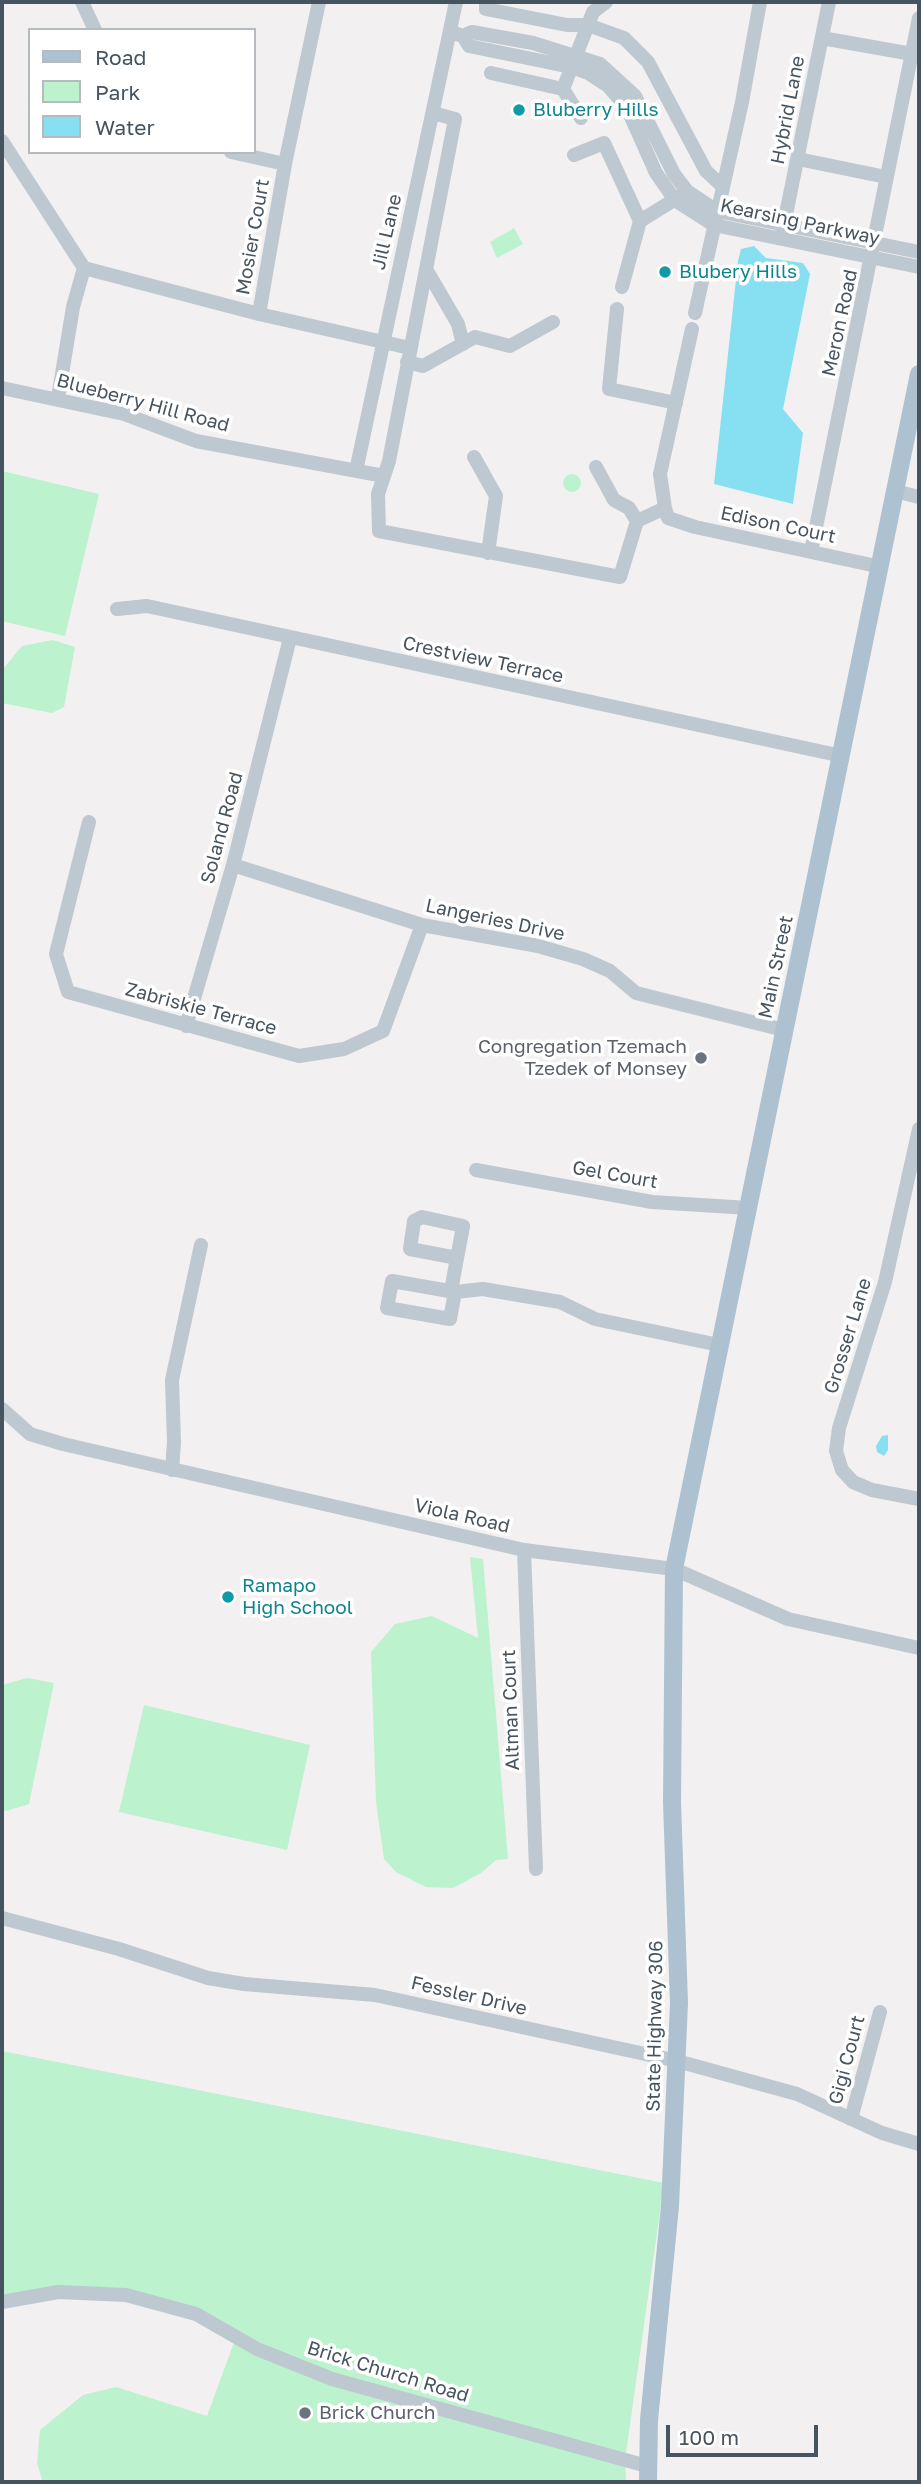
<!DOCTYPE html>
<html>
<head>
<meta charset="utf-8">
<style>
	body { margin:0 }
	#map { position:relative; width:921px; height:2484px; overflow:hidden; background:#f2f0f0; font-family:"Golos Text",sans-serif }
	canvas { display:block }
	.frame { position:absolute; inset:0; border:4px solid #46545f; pointer-events:none }
	.legend { position:absolute; left:28px; top:28px; width:228px; height:126px; box-sizing:border-box; background:#fff; border:2px solid #b5bbbf; margin:0; padding:9px 12px; list-style:none; font-size:21px; color:#46545f }
	.legend li { display:flex; align-items:center; gap:14px; height:35px }
	.legend b { width:35px; border:2px solid #b5bbbf }
	.scale { position:absolute; left:666px; top:2425px; width:152px; height:32px; box-sizing:border-box; border:4px solid #46545f; border-top:0; padding-left:9px; font-size:21px; line-height:24px; white-space:nowrap; color:#46545f; -webkit-text-stroke:5px #fff; paint-order:stroke }
</style>
</head>
<body>
<div id="map">
<canvas width="921" height="2484"></canvas>
<div class="frame"></div>
<ul class="legend">
<li><b style="height:9px;background:#aec1d0"></b>Road</li>
<li><b style="height:19px;background:#bcf2ce"></b>Park</li>
<li><b style="height:19px;background:#87e0f1"></b>Water</li>
</ul>
<div class="scale">100 m</div>
</div>
<script>
const c = document.querySelector('canvas').getContext('2d');
c.lineJoin = 'round';
function paint(path, color) { c.fillStyle = color; c.fill(path, 'evenodd'); }
const shape = rows => new Path2D(rows.map(r => 'M' + r).join(''));
function strokePath(path, color, width, dash) { c.strokeStyle = color; c.lineWidth = width; c.lineCap = dash ? 'butt' : 'round'; c.setLineDash(dash || []); c.stroke(path); }
function drawText(font, color, halo, rows, align = 'center') {
  c.font = font + ' "Golos Text",sans-serif'; c.lineWidth = 7; c.setLineDash([]); c.textBaseline = 'middle'; c.strokeStyle = halo; c.fillStyle = color; for (const [text, x, y, turn = 0] of rows) {
    c.save(); c.translate(x, y); c.rotate((+turn || 0) * Math.PI / 180); c.textAlign = isNaN(turn) ? turn : align; if (halo) c.strokeText(text, 0, 0); c.fillText(text, 0, 0); c.restore();
  }
}
const green = shape([
	[514,228,523,244,497,258,490,242],
	[2,471,99,494,65,636,2,621],
	'563 483a9 9 0 1 1 18 0a9 9 0 1 1-18 0Z',
	[53,640,75,647,64,707,52,713,2,703,3,669,22,646],
	[470,1557,483,1559,508,1859,496,1860,481,1873,453,1888,426,1887,396,1872,384,1859,376,1802,371,1652,395,1624,432,1616,478,1638],
	[27,1678,54,1683,29,1804,6,1811,2,1809,2,1685],
	[144,1705,310,1745,287,1850,119,1812],
	[2,2051,664,2183,625,2460,626,2482,43,2482,37,2463,40,2430,83,2395,116,2387,207,2416,236,2337,196,2314,126,2295,2,2302]
]);
const water = shape([
	[754,246,766,258,803,263,810,274,783,409,803,433,793,504,714,484,738,261,741,249],
	[888,1435,888,1450,884,1456,877,1452,876,1446,882,1436]
]);
const minor = shape([
	[82,2,95,30],
	[486,2,486,9,567,25,588,25,624,38,648,62,706,171,722,186],
	[451,32,463,36,472,32,533,43,600,64,635,96,674,174,687,191,717,211,919,252],
	[463,36,469,46,571,67,588,73,608,86,627,108,656,173,675,200,714,225,919,267],
	[822,38,912,54],
	[491,73,563,89],
	[433,113,455,119,389,461,378,494,379,531,620,577,637,521,665,508,668,518,695,527,881,567],
	[581,118,563,89,593,12,606,2],
	[2,141,84,268,73,307,58,398],
	[231,152,285,164],
	[574,155,604,143,640,221],
	[798,159,886,177],
	[782,234,829,2],
	[84,268,259,314,410,348],
	[426,269,458,324,463,344],
	[622,287,640,221,682,195],
	[617,309,609,389,676,403],
	[695,313,742,102,760,2],
	[259,314,285,164,319,2],
	[407,362,423,366,475,337,510,346,553,322],
	[2,388,124,414,196,441,384,476],
	[474,457,496,496,488,553],
	[596,467,614,500,629,508,637,521],
	[356,471,456,2],
	[895,491,919,497],
	[665,508,660,474,692,329],
	[811,552,919,18],
	[117,609,147,606,842,756],
	[89,822,56,954,68,992,299,1056,344,1049,383,1031,422,925],
	[233,865,422,925,538,946,583,959,610,971,636,993,784,1030],
	[186,1026,233,865,290,638],
	[919,1129,885,1282,839,1428,836,1451,842,1470,853,1482,872,1490,919,1499],
	[476,1170,652,1202,749,1208],
	[451,1291,457,1258,462,1232,463,1226,422,1217,414,1221,410,1249,457,1258],
	[455,1292,392,1281,387,1308,450,1319,455,1292,483,1289,560,1302,595,1319,719,1345],
	[2,1409,30,1434,63,1444,524,1550,674,1569,788,1619,919,1648],
	[172,1470,174,1442,172,1380,201,1245],
	[524,1550,536,1869],
	[2,1918,119,1949,208,1978,244,1984,375,1995,677,2061,797,2094,882,2133,919,2144],
	[851,2119,880,2012],
	[2,2302,58,2292,126,2295,196,2314,257,2349,332,2379,647,2466]
]);
const major = shape([
	[648,2482,649,2420,670,2206,679,2003,672,1802,674,1569,919,374]
]);
const markers = [
	[519,110,7,"#0f9aa8"],
	[665,272,7,"#0f9aa8"],
	[701,1058,7,"#6b7280"],
	[228,1597,7,"#0f9aa8"],
	[305,2413,7,"#6b7280"]
];
const cultureNames = [
	["Bluberry Hills",533,110],
	["Blubery Hills",679,272],
	["Ramapo",242,1586],
	["High School",242,1608]
];
const streetNames = [
	["Hybrid Lane",788,110,-79],
	["Kearsing Parkway",800,222,12],
	["Jill Lane",387,232,-77],
	["Mosier Court",253,237,-80],
	["Meron Road",840,323,-78],
	["Blueberry Hill Road",143,403,15],
	["Edison Court",778,525,12],
	["Crestview Terrace",483,660,12],
	["Soland Road",222,828,-75],
	["Langeries Drive",495,920,12],
	["Main Street",776,967,-78],
	["Zabriskie Terrace",201,1009,15],
	["Gel Court",615,1175,10],
	["Grosser Lane",848,1336,-73],
	["Viola Road",462,1516,13],
	["Altman Court",511,1710,-92],
	["Fessler Drive",469,1996,13],
	["State Highway 306",655,2026,-89],
	["Gigi Court",847,2060,-75],
	["Brick Church Road",388,2372,17]
];
const worshipNames = [
	["Congregation Tzemach",687,1047],
	["Tzedek of Monsey",687,1069],
	["Brick Church",319,2413,"left"]
];
paint(green, '#bcf2ce');
paint(water, '#87e0f1');
strokePath(minor, '#bdc8d0', 14);
strokePath(major, '#aec1d0', 18);
for (const [x, y, r, color] of markers) { const dot = new Path2D(); dot.arc(x, y, r, 0, 2 * Math.PI); c.fillStyle = color; c.fill(dot); strokePath(dot, '#fff', 2.5); }
drawText('19px', '#0d838f', '#fff', cultureNames, 'left');
drawText('19px', '#46545f', '#fff', streetNames);
drawText('19px', '#5b616d', '#fff', worshipNames, 'right');
</script>
</body>
</html>
